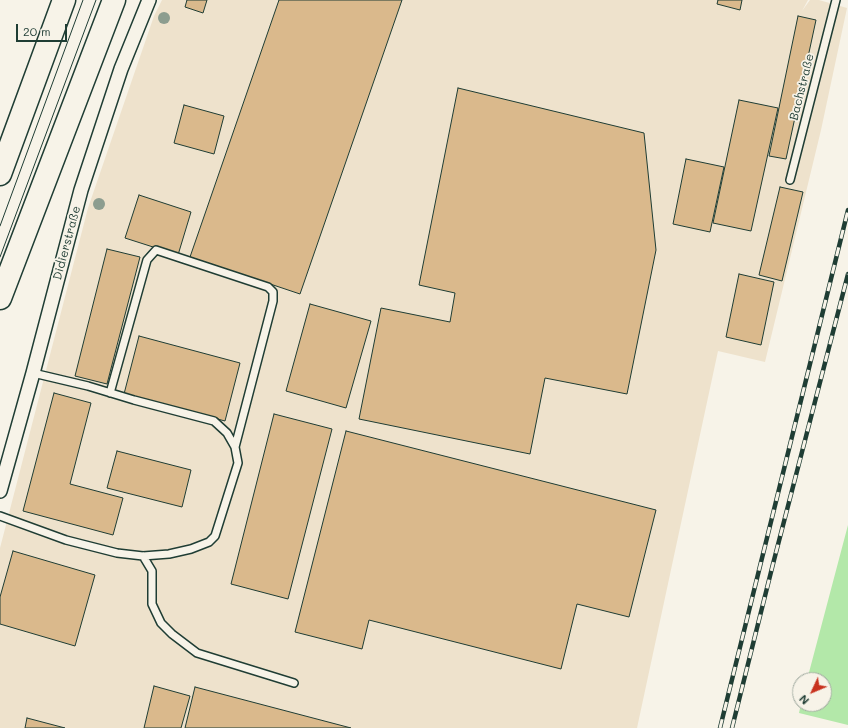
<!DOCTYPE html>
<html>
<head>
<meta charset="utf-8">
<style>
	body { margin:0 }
	#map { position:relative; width:848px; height:728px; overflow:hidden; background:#f7f3e8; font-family:Mali,sans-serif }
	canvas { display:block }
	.north { position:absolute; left:792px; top:672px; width:40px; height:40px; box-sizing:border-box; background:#f7f3e8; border:1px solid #a1aaa0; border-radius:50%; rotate:226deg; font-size:11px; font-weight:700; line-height:16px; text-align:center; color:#1f3d34 }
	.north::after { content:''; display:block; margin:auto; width:14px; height:18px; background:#c8321e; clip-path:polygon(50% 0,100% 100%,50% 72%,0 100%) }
	.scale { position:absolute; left:16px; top:24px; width:51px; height:18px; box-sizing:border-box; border:2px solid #1f3d34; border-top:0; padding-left:5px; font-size:12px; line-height:14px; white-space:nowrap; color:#1f3d34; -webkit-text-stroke:3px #f7f3e8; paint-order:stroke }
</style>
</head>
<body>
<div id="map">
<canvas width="848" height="728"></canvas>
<div class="north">N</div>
<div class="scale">20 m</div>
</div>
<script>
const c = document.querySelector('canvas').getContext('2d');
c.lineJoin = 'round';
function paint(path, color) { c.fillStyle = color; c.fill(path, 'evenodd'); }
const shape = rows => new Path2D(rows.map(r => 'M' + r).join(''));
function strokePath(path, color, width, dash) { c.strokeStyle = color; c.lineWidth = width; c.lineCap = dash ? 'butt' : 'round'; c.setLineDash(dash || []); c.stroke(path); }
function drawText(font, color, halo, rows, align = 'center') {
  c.font = font + ' Mali,sans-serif'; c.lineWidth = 3.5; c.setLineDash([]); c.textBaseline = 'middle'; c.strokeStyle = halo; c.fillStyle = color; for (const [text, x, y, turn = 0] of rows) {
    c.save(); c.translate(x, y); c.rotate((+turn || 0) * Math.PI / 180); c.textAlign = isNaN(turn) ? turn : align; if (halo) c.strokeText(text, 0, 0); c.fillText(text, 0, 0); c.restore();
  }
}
const built = shape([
	[162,0,808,0,802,11,810,0,819,0,847,8,821,130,765,362,718,351,637,728,0,728,0,548,88,208,154,16]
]);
const green = shape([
	[848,525,848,725,799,713,801,704,824,704,824,680,807,680]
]);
const building = shape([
	[187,0,207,0,203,13,185,7,187,0],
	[279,0,402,0,300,294,190,257,279,0],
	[718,0,742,0,740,10,717,4,718,0],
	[798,16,816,20,786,159,769,156,798,16],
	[458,88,644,133,656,250,627,394,545,378,530,454,359,419,381,308,450,322,455,293,419,285,458,88],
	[739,100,778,108,751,231,713,223,739,100],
	[184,105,224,116,214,154,174,143,184,105],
	[686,159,724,167,710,232,673,224,686,159],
	[780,187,803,192,782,281,759,275,780,187],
	[139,195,191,212,178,255,125,238,139,195],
	[107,249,140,257,107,384,75,376,107,249],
	[739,274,774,282,761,345,726,337,739,274],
	[310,304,371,321,346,408,286,391,310,304],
	[139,336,240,363,225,421,124,394,139,336],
	[54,393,91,403,70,484,123,498,113,535,23,511,54,393],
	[274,414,332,429,288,599,231,584,274,414],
	[346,431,656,510,629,617,577,604,561,669,369,620,362,649,295,632,346,431],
	[117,451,191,470,182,507,107,488,117,451],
	[13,551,95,575,75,646,0,624,0,597,13,551],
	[154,686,190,696,181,728,144,728,154,686],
	[195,687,351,728,185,728,195,687],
	[27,718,65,728,25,728,27,718]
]);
const lane = shape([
	[790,180,836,0],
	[110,393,147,260,156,250,268,287,273,292,273,301,235,447],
	[0,516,66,540,117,553,143,556,169,554,191,549,209,542,215,536,238,463,235,447,227,433,214,421,134,400,88,386,33,373],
	[143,556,152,571,152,604,161,623,172,634,197,653,294,683]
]);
const street = shape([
	[0,491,33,373,81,190,121,69,149,0]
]);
const highway = shape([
	[0,174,64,0],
	[0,298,114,0]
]);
const tram = shape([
	[0,226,83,0],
	[0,257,96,0]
]);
const rail = shape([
	[720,728,848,210],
	[732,728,773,564,848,274]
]);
const trees = [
	[164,18],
	[99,204]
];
const streetNames = [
	["Bachstraße",802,87,-76],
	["Didierstraße",67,243,-75]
];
paint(built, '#eee2cc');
paint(green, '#b3e8a9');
paint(building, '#dab98c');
strokePath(building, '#1f3d34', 1);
strokePath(lane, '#1f3d34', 10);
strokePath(street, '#1f3d34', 16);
strokePath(highway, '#1f3d34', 25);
strokePath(lane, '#f7f3e8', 7);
strokePath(street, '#f7f3e8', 13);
strokePath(highway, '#f7f3e8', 22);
strokePath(tram, '#1f3d34', 1);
strokePath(rail, '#1f3d34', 4.5);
strokePath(rail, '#f7f3e8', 3, [9]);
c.fillStyle = '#8c9d8f';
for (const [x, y] of trees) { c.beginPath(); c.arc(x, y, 6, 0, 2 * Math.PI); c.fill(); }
drawText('12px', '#1f3d34', '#f7f3e8', streetNames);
</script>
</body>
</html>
